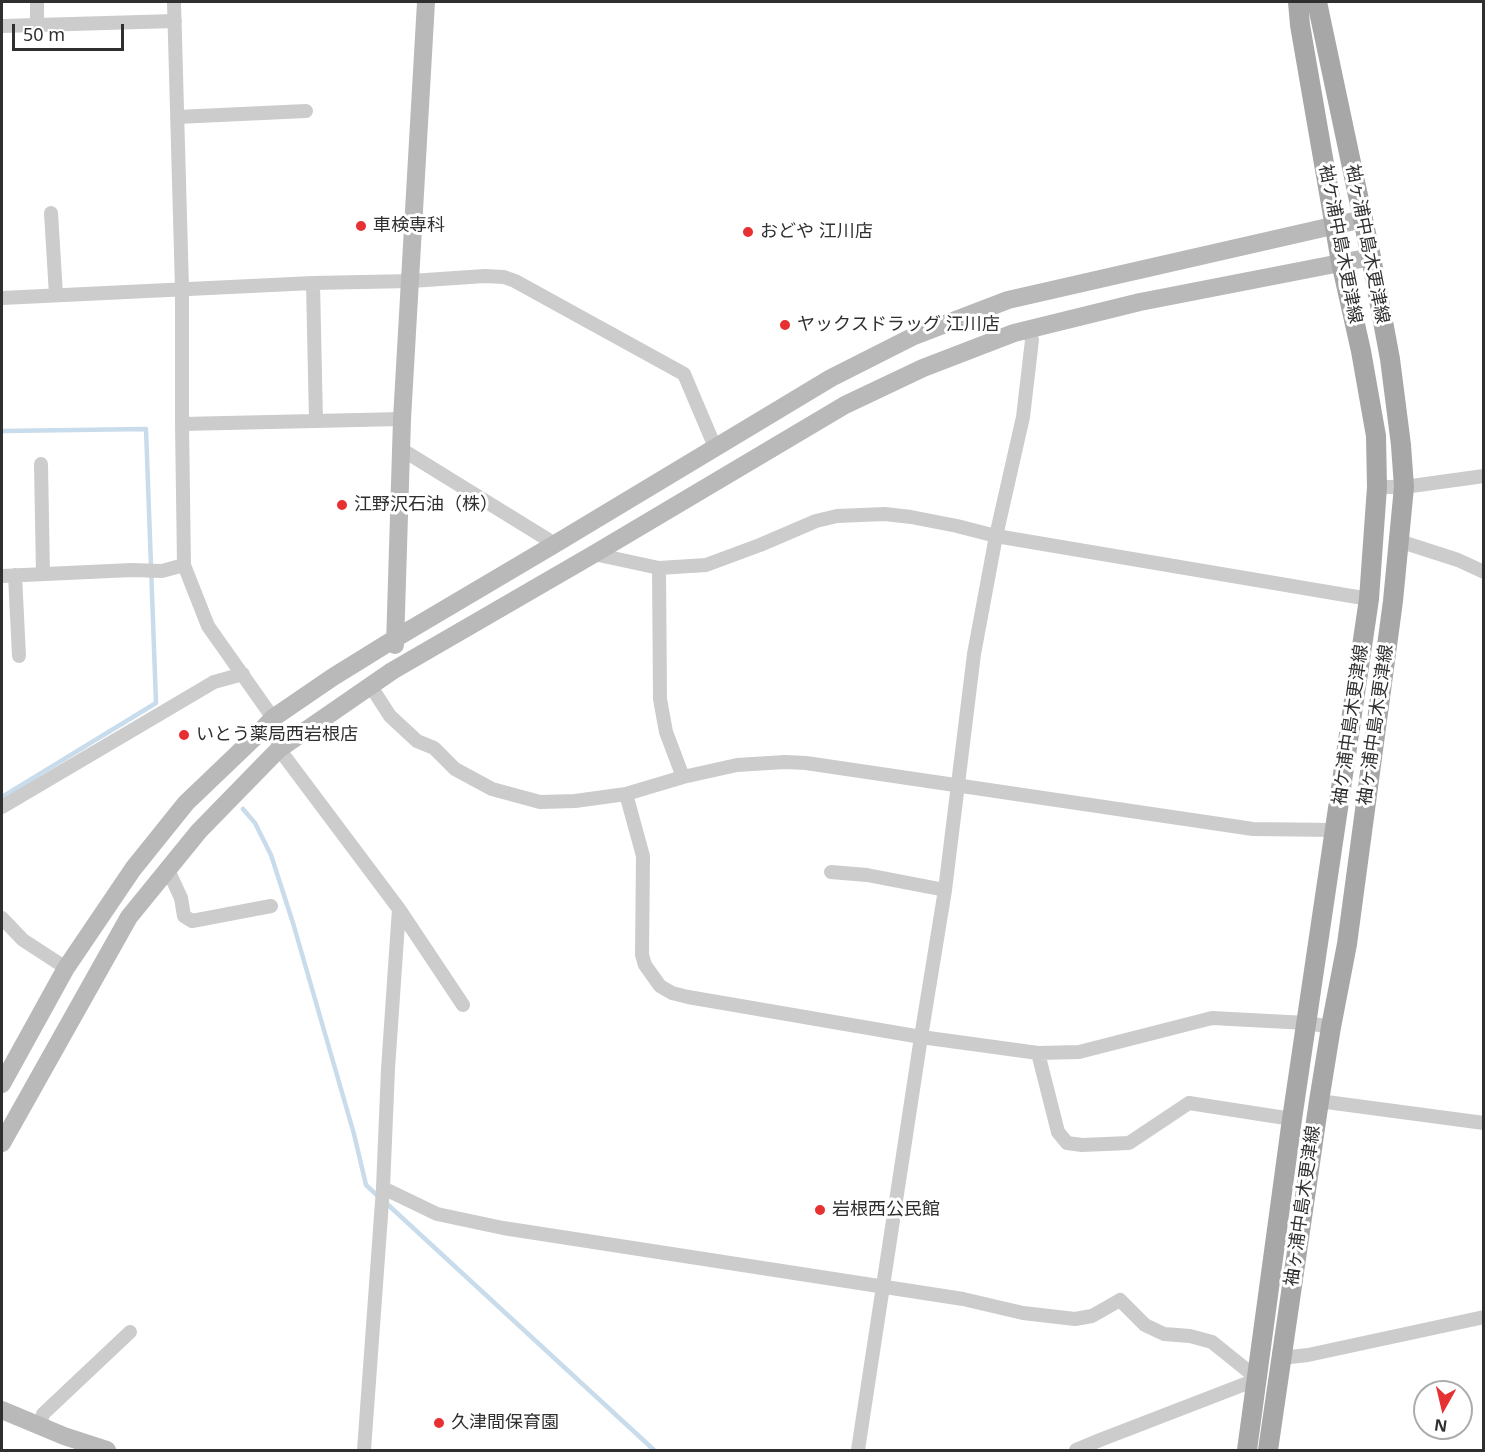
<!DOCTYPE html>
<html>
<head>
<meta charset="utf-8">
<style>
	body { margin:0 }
	#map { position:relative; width:1485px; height:1452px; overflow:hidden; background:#fff; font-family:"Noto Sans",sans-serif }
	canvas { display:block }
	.frame { position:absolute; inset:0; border:3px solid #2f2f2f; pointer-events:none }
	.north { position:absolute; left:1413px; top:1380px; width:60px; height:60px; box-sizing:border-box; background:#fff; border:2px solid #acacac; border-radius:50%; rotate:188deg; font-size:16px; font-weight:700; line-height:24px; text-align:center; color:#2f2f2f }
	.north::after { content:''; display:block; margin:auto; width:21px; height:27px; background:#e73031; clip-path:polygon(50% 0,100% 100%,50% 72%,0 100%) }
	.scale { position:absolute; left:12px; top:24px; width:112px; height:27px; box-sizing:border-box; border:3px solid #2f2f2f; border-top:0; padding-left:8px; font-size:18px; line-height:21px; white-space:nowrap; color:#2f2f2f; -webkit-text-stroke:4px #fff; paint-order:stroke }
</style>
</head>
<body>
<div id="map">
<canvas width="1485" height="1452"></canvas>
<div class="frame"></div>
<div class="north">N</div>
<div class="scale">50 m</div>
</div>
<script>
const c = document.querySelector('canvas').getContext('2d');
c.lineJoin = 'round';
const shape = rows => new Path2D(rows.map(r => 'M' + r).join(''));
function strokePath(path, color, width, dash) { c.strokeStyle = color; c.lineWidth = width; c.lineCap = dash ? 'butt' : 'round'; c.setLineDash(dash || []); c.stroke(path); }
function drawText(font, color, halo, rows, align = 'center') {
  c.font = font + ' "Noto Sans","Noto Sans JP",sans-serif'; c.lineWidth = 6; c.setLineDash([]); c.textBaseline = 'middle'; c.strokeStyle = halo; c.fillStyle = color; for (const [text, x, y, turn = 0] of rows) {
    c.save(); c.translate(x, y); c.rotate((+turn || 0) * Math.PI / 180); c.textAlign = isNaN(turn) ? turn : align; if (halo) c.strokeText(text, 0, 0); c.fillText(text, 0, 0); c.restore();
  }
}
const stream = shape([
	[2,431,146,429,156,703,2,797],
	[243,809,255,823,271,855,293,923,354,1134,366,1185,379,1197],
	[385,1202,654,1450]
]);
const street = shape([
	[37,2,37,25],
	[174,2,182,289,182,424,184,565,208,626,273,718,279,749,399,909,388,1069,383,1188,364,1450],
	[2,26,175,21],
	[177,117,306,111],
	[51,213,56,295],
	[313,283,316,421],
	[2,298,313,283,411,281,485,276,504,277,515,281,684,374,715,447],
	[182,424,402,419],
	[401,449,555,544],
	[41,464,43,574],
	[1377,487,1404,487,1484,476],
	[1399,541,1458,560,1484,572],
	[594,554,659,568,706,565,760,545,816,521,837,516,885,514,911,517,957,526,996,536,1369,599],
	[659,568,660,699,666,732,683,777],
	[15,575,19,656],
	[2,576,132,570,162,571,184,565],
	[370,685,390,716,417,741,434,748,455,769,492,789,540,802,575,801,626,794,683,777,737,765,785,762,806,763,1253,829,1336,830],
	[626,794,643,856,642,955,645,965,660,986,672,993,688,997,921,1037,1038,1053,1079,1052,1212,1018,1307,1023,1331,1027],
	[2,807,214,682,243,674],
	[168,870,181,898,184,916,192,921,271,906],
	[831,872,867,875,945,890],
	[399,909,463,1005],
	[2,918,23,940,66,968],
	[1038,1053,1058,1132,1067,1143,1082,1145,1129,1143,1189,1103,1292,1119],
	[1319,1101,1484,1123],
	[383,1188,437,1214,503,1228,963,1299,1023,1313,1075,1319,1092,1316,1120,1300,1145,1325,1164,1334,1190,1336,1212,1342,1258,1379],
	[1281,1358,1308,1355,1484,1317],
	[40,1426,43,1414,130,1332],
	[858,1450,921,1037,945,890,974,654,996,536,1023,417,1032,340,1028,329],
	[1076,1450,1100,1440,1258,1379]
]);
const secondary = shape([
	[395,645,402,419,426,2],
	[2,1084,66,968,133,869,186,803,254,738,273,718,333,677,396,638,555,544,831,378,914,336,1008,300,1363,219],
	[2,1143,129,917,199,831,279,749,392,671,594,554,845,405,923,368,1014,333,1140,302,1371,257],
	[2,1410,64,1436,107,1450]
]);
const primary = shape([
	[1247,1450,1292,1119,1369,599,1377,487,1376,436,1361,351,1341,262,1300,25,1298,2],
	[1268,1450,1319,1101,1331,1027,1347,944,1393,601,1404,487,1401,445,1390,359,1371,257,1317,2]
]);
const markers = [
	[361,226,6,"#e73031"],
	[748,232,6,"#e73031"],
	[785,325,6,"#e73031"],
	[342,505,6,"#e73031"],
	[184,735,6,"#e73031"],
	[820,1210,6,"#e73031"],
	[439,1423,6,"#e73031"]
];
const poiNames = [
	["車検専科",373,226],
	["おどや 江川店",760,232],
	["ヤックスドラッグ 江川店",797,325],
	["江野沢石油（株）",354,505],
	["いとう薬局西岩根店",196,735],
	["岩根西公民館",832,1210],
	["久津間保育園",451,1423]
];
const streetNames = [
	["袖ケ浦中島木更津線",1340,244,79],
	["袖ヶ浦中島木更津線",1367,244,79],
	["袖ケ浦中島木更津線",1351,725,-82],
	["袖ヶ浦中島木更津線",1376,725,-82],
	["袖ヶ浦中島木更津線",1303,1206,-82]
];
strokePath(stream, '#c9dcec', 4.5);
strokePath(street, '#ccc', 14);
strokePath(secondary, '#b9b9b9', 18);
strokePath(primary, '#a7a7a7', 20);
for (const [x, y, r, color] of markers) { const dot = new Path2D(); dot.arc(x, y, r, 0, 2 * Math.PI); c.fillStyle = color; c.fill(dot); strokePath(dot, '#fff', 2); }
drawText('18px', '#2f2f2f', '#fff', poiNames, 'left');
drawText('18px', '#2f2f2f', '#fff', streetNames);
</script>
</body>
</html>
